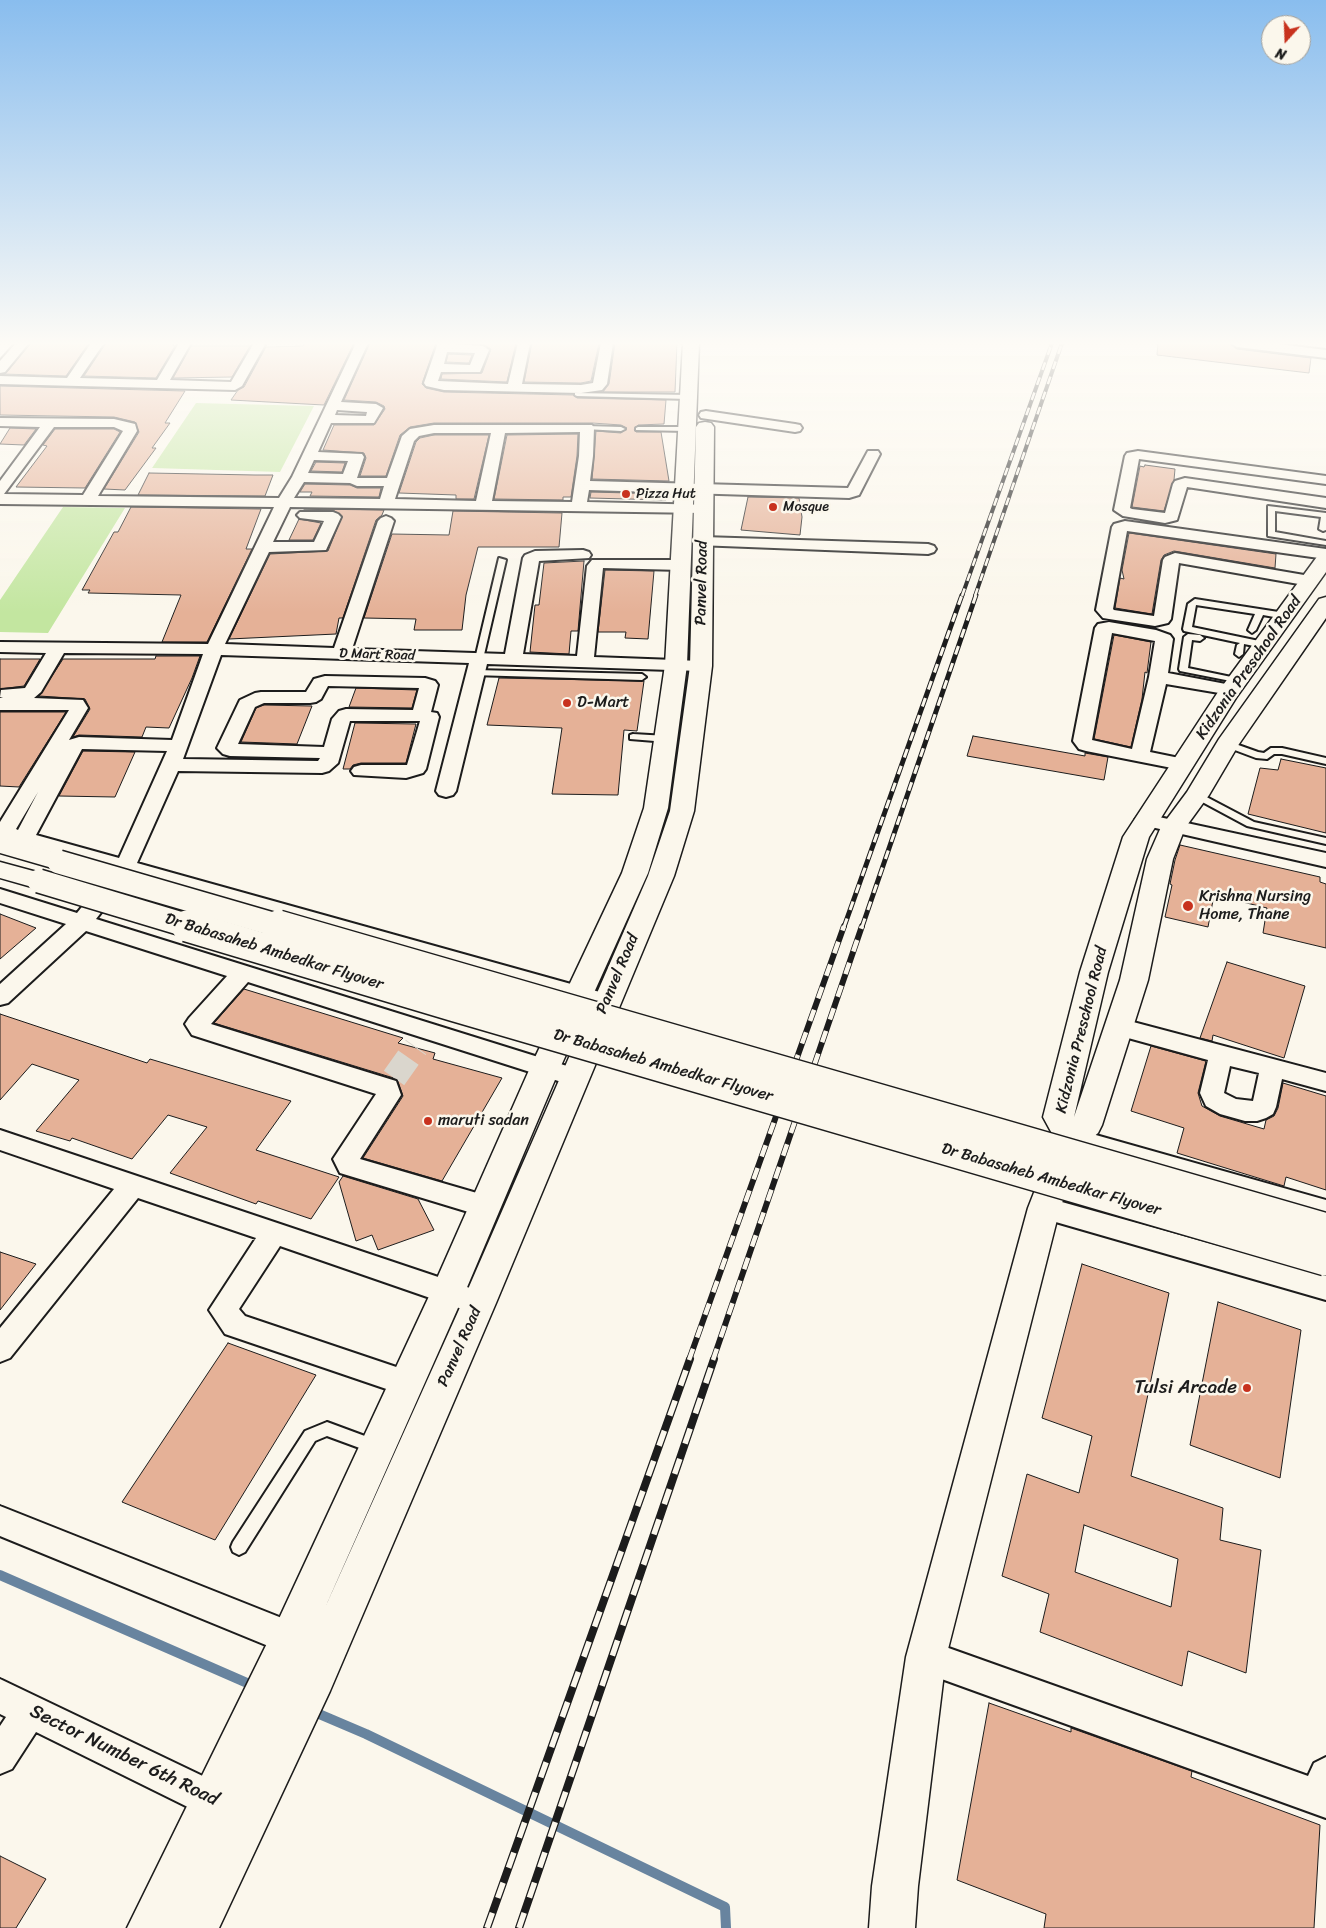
<!DOCTYPE html>
<html>
<head>
<meta charset="utf-8">
<style>
	body { margin:0 }
	#map { position:relative; width:1326px; height:1928px; overflow:hidden; background:#fbf7ec; font-family:Sriracha,sans-serif }
	canvas { display:block }
	.north { position:absolute; left:1261px; top:15px; width:50px; height:50px; box-sizing:border-box; background:#fbf7ec; border:1px solid #a29f99; border-radius:50%; rotate:200deg; font-size:14px; font-weight:700; line-height:20px; text-align:center; color:#1c1c1c }
	.north::after { content:''; display:block; margin:auto; width:18px; height:22px; background:#c8321e; clip-path:polygon(50% 0,100% 100%,50% 72%,0 100%) }
</style>
</head>
<body>
<div id="map">
<canvas width="1326" height="1928"></canvas>
<div class="north">N</div>
</div>
<script>
const c = document.querySelector('canvas').getContext('2d');
c.lineJoin = 'round';
function paint(path, color) { c.fillStyle = color; c.fill(path, 'evenodd'); }
const shape = rows => new Path2D(rows.map(r => 'M' + r).join(''));
function strokePath(path, color, width, dash) { c.strokeStyle = color; c.lineWidth = width; c.lineCap = dash ? 'butt' : 'round'; c.setLineDash(dash || []); c.stroke(path); }
function drawText(font, color, halo, rows, align = 'center') {
  c.font = font + ' Sriracha,sans-serif'; c.lineWidth = 5; c.setLineDash([]); c.textBaseline = 'middle'; c.strokeStyle = halo; c.fillStyle = color; for (const [text, x, y, turn = 0] of rows) {
    c.save(); c.translate(x, y); c.rotate((+turn || 0) * Math.PI / 180); c.textAlign = isNaN(turn) ? turn : align; if (halo) c.strokeText(text, 0, 0); c.fillText(text, 0, 0); c.restore();
  }
}
const green = shape([
	[196,403,314,406,280,472,152,468],
	[63,507,125,508,48,633,0,632,0,600]
]);
const stream = shape([
	[0,1575,254,1686],
	[312,1711,366,1734,725,1907,726,1928]
]);
const building = shape([
	[31,343,89,343,66,376,3,374,6,373,31,343],
	[106,343,174,344,173,346,175,346,156,378,84,376,106,343],
	[304,343,354,343,324,405,231,400,238,390,244,387,266,347,303,346,304,343],
	[370,343,436,343,422,384,426,388,444,392,573,395,577,398,666,400,664,424,638,425,634,430,636,432,661,432,669,481,592,479,596,431,621,433,627,428,621,425,592,423,434,423,410,427,400,435,386,476,360,476,366,458,364,453,323,450,334,425,374,425,385,409,384,406,376,402,344,400,370,343],
	[469,343,516,343,507,382,441,379,442,374,482,373,491,349,483,344,469,343],
	[532,343,599,343,591,381,581,383,524,382,532,343],
	[615,343,677,343,675,392,603,392,609,384,615,343],
	[1158,343,1229,343,1237,349,1311,358,1309,373,1157,355,1158,343],
	[191,346,250,346,232,377,173,378,191,346],
	[448,354,472,355,469,363,446,362,448,354],
	[0,386,185,391,165,423,170,423,152,448,156,448,125,490,104,489,139,432,135,422,114,417,0,415,0,386],
	[10,428,36,429,24,445,0,444,10,428],
	[55,429,114,429,120,432,85,488,16,487,47,446,43,445,55,429],
	[578,434,577,456,571,497,563,497,563,500,494,499,507,435,578,434],
	[434,435,489,435,474,499,456,499,456,495,399,493,416,442,420,438,434,435],
	[316,462,345,463,342,472,311,471,316,462],
	[1145,465,1175,469,1174,480,1164,511,1132,507,1140,466,1144,467,1145,465],
	[149,473,255,475,273,475,265,496,138,495,149,473],
	[305,484,350,485,357,488,381,488,379,497,310,496,312,492,300,492,305,484],
	[591,492,667,494,666,500,590,498,591,492],
	[748,497,799,498,802,517,800,535,741,530,748,497],
	[131,507,261,509,246,549,252,549,207,642,162,642,181,595,88,593,90,590,82,590,114,532,118,532,131,507],
	[304,509,384,510,382,515,376,520,343,618,339,618,336,634,229,639,270,554,328,551,342,516,333,510,304,509],
	[453,511,562,513,559,547,478,547,466,595,462,630,414,630,416,619,364,618,392,534,449,535,453,511],
	[299,519,321,523,313,540,289,540,299,519],
	[1129,533,1276,554,1275,568,1174,551,1164,555,1161,560,1152,614,1115,608,1120,578,1124,579,1122,570,1129,533],
	[584,561,578,631,571,631,569,654,530,652,535,605,539,605,544,563,584,561],
	[605,570,654,571,648,639,625,638,626,632,598,632,605,570],
	[1114,635,1151,642,1147,673,1145,672,1142,699,1131,747,1094,739,1114,635],
	[156,656,200,656,192,678,169,728,146,727,142,737,79,735,73,737,90,709,85,699,39,696,63,659,155,659,156,656],
	[0,659,40,659,24,686,0,689,0,659],
	[499,678,644,681,637,731,624,730,618,795,552,794,562,728,487,725,499,678],
	[356,688,417,690,412,708,349,707,356,688],
	[264,705,312,706,297,744,241,742,256,708,264,705],
	[0,712,66,712,19,787,0,786,0,712],
	[355,723,416,724,406,763,361,763,353,765,350,769,343,769,355,723],
	[973,736,1085,756,1085,753,1108,757,1104,780,967,756,973,736],
	[83,751,135,752,115,797,59,796,83,751],
	[1281,759,1326,768,1326,833,1248,814,1260,768,1278,770,1281,759],
	[1180,845,1320,877,1320,882,1326,884,1326,948,1263,933,1267,908,1214,895,1208,927,1165,917,1172,885,1170,884,1175,860,1180,845],
	[0,914,36,928,0,959,0,914],
	[1227,962,1305,986,1284,1058,1213,1035,1212,1041,1200,1038,1227,962],
	[244,989,403,1038,398,1043,435,1053,433,1059,502,1078,442,1181,363,1158,403,1096,397,1079,214,1023,244,989],
	[0,1014,147,1063,150,1059,291,1101,256,1150,339,1177,311,1219,258,1201,256,1204,170,1173,207,1127,168,1115,132,1159,72,1138,70,1141,36,1131,79,1080,32,1064,0,1100,0,1014],
	[1151,1046,1206,1061,1198,1093,1202,1106,1220,1116,1264,1129,1266,1120,1274,1116,1278,1108,1283,1083,1326,1096,1326,1190,1286,1177,1284,1186,1177,1153,1184,1128,1131,1111,1151,1046],
	[343,1176,418,1199,434,1230,378,1250,372,1235,356,1241,339,1182,343,1176],
	[0,1252,36,1264,0,1310,0,1252],
	[1082,1264,1169,1293,1131,1476,1223,1508,1220,1540,1261,1550,1246,1673,1188,1651,1182,1686,1040,1632,1049,1594,1002,1576,1027,1474,1079,1493,1092,1436,1042,1418,1082,1264],
	[1084,1525,1178,1559,1171,1607,1075,1572,1084,1525],
	[1218,1302,1301,1330,1280,1478,1190,1445,1218,1302],
	[228,1343,316,1375,215,1540,122,1502,228,1343],
	[989,1703,1071,1732,1071,1728,1192,1771,1191,1777,1320,1825,1314,1928,1044,1928,1046,1914,957,1880,989,1703],
	[0,1856,46,1879,16,1928,0,1928,0,1856]
]);
const streetTunnel = shape([
	[394,1078,416,1047]
]);
const lane = shape([
	[575,393,688,395,691,397,688,399,577,396,575,395,575,393],
	[587,426,621,427,625,429,621,431,585,429,585,427,587,426],
	[638,427,687,427,691,429,687,431,636,430,636,428,638,427],
	[1268,506,1326,513,1326,530,1323,531,1319,529,1321,517,1275,511,1275,532,1326,541,1326,545,1268,536,1268,506],
	[499,558,506,560,483,659,479,662,475,659,499,558],
	[1195,599,1285,613,1289,616,1285,619,1263,615,1256,630,1252,633,1248,630,1255,614,1196,605,1192,627,1264,642,1268,645,1264,648,1244,644,1243,654,1239,657,1235,654,1237,645,1240,643,1184,631,1183,629,1188,604,1195,599],
	[1188,634,1200,635,1204,638,1200,641,1192,640,1188,668,1241,679,1241,683,1180,671,1179,669,1184,637,1188,634],
	[475,670,642,674,646,677,642,680,472,675,472,671,475,670],
	[633,734,667,736,672,739,667,742,630,739,630,735,633,734],
	[1227,741,1258,752,1264,753,1271,748,1282,748,1326,758,1326,764,1282,754,1274,754,1267,759,1256,758,1224,746,1222,744,1227,741],
	[1197,792,1254,822,1326,838,1326,844,1247,826,1193,797,1192,795,1197,792],
	[327,1422,381,1442,384,1447,381,1452,376,1454,327,1436,315,1441,245,1552,239,1555,233,1552,231,1547,233,1542,305,1431,327,1422]
]);
const street = shape([
	[16,343,29,343,5,372,0,373,0,361,16,343],
	[91,343,104,343,80,378,157,380,179,343,191,343,170,380,231,382,254,343,266,343,242,386,235,390,0,384,0,376,67,378,91,343],
	[356,343,368,343,341,402,376,404,383,408,374,423,331,423,318,452,362,454,364,457,357,478,387,478,402,436,410,429,434,425,592,425,594,428,593,456,590,481,848,488,868,451,878,451,880,454,859,495,849,498,589,490,587,502,709,505,712,508,709,511,704,513,290,507,273,542,314,542,324,521,300,518,297,515,300,512,333,512,338,514,341,517,326,550,269,552,225,644,334,648,378,521,381,518,386,516,391,518,394,521,352,649,505,654,523,558,525,555,535,551,583,550,589,552,591,555,589,558,539,561,523,654,577,656,587,566,592,560,681,560,687,562,689,565,687,568,681,570,603,568,594,657,701,661,707,662,710,666,707,670,701,671,487,664,456,791,453,795,446,797,439,795,436,791,469,663,221,655,183,759,318,761,320,758,230,756,223,754,217,748,238,704,240,700,255,693,261,692,306,692,314,679,325,676,425,678,435,681,438,685,431,712,437,713,439,717,426,769,423,773,406,778,354,775,351,771,354,767,361,765,407,765,420,721,350,721,338,763,329,771,322,773,178,771,137,863,614,996,618,1002,614,1008,606,1010,130,875,96,919,583,1071,586,1077,583,1083,574,1086,248,982,211,1024,396,1081,401,1095,360,1159,494,1198,498,1206,494,1214,485,1217,340,1173,333,1159,376,1094,192,1035,185,1024,189,1018,227,976,86,931,8,1003,0,1005,0,984,66,924,0,903,0,889,77,913,112,869,0,838,0,822,69,710,0,710,0,698,3,698,0,697,1,690,25,688,46,653,0,652,0,642,208,644,274,507,0,504,0,481,40,427,0,426,0,418,114,419,135,424,137,431,98,496,279,498,292,477,356,343],
	[337,410,367,412,366,416,335,415,337,410],
	[54,427,114,427,123,431,83,495,4,494,54,427],
	[580,432,579,456,572,502,492,501,505,433,580,432],
	[434,433,491,433,476,501,395,499,414,441,419,436,434,433],
	[314,460,348,461,343,474,308,473,314,460],
	[304,482,350,483,357,486,384,486,380,499,294,498,304,482],
	[64,653,203,654,172,740,79,737,69,740,88,708,83,700,34,698,41,692,64,653],
	[328,686,419,688,413,710,346,709,339,711,332,719,324,747,238,744,255,707,264,703,310,703,316,702,321,699,328,686],
	[82,749,167,751,119,858,36,835,82,749],
	[38,792,18,830,16,829,38,792],
	[438,343,483,346,489,350,480,372,441,372,438,381,508,384,518,343,530,343,522,384,581,385,593,383,601,343,613,343,607,384,602,390,581,393,444,390,426,386,424,383,438,343],
	[447,352,475,353,470,365,444,364,447,352],
	[1231,343,1270,343,1326,350,1326,358,1237,347,1231,343],
	[706,411,795,424,800,425,802,428,800,431,795,432,701,418,699,415,701,412,706,411],
	[1138,451,1326,476,1326,484,1139,459,1130,508,1132,509,1165,513,1173,484,1175,481,1185,478,1326,498,1326,508,1187,487,1177,520,1165,523,1123,516,1114,510,1125,456,1127,453,1138,451],
	[1125,521,1326,549,1326,559,1127,531,1113,609,1114,610,1154,616,1163,560,1165,557,1175,553,1310,576,1316,578,1318,581,1316,584,1310,586,1179,563,1171,619,1168,623,1155,626,1109,619,1103,618,1096,610,1112,527,1114,524,1125,521],
	[703,537,928,544,934,546,936,549,934,552,928,554,697,545,695,542,697,539,703,537],
	[1109,622,1156,630,1170,635,1173,639,1168,673,1231,685,1237,686,1240,690,1237,694,1231,695,1166,684,1150,752,1189,760,1192,764,1189,768,1182,770,1086,751,1079,749,1073,741,1095,628,1098,624,1109,622],
	[1112,633,1155,641,1149,677,1132,749,1092,740,1112,633],
	[1145,814,1326,853,1326,867,1138,824,1135,820,1138,816,1145,814],
	[1118,1018,1326,1073,1326,1091,1282,1079,1276,1107,1273,1114,1266,1118,1257,1121,1245,1121,1220,1114,1206,1106,1200,1093,1208,1060,1110,1033,1106,1027,1110,1021,1118,1018],
	[1230,1066,1259,1073,1253,1101,1236,1099,1224,1093,1230,1066],
	[1071,1128,1326,1200,1326,1222,1062,1145,1058,1138,1062,1131,1071,1128],
	[0,1130,462,1285,472,1289,476,1297,472,1305,462,1309,280,1246,239,1309,245,1316,417,1374,422,1383,417,1392,407,1396,225,1334,209,1310,256,1238,138,1198,10,1358,0,1362,0,1328,114,1189,0,1150,0,1130],
	[1044,1197,1326,1276,1326,1300,1035,1216,1031,1208,1035,1200,1044,1197],
	[0,1506,312,1630,317,1642,312,1654,300,1659,0,1536,0,1506],
	[926,1640,1308,1776,1314,1763,1326,1757,1326,1818,914,1669,909,1657,914,1645,926,1640],
	[0,1679,234,1791,239,1804,234,1817,221,1822,208,1817,36,1732,12,1769,0,1774,0,1726,6,1717,0,1714,0,1679]
]);
const secondary = shape([
	[683,343,699,343,687,665,668,808,648,873,560,1068,465,1292,324,1610,462,1303,648,876,670,811,690,666,696,427,699,423,705,422,711,423,714,427,712,666,694,811,674,876,496,1303,330,1691,219,1928,127,1928,277,1623,431,1292,530,1068,622,873,644,808,665,665,683,343],
	[1326,552,1326,572,1236,698,1149,837,1108,972,1074,1117,1120,980,1147,859,1161,827,1187,792,1219,739,1319,599,1326,597,1326,618,1239,744,1209,795,1185,828,1173,859,1148,980,1102,1125,1098,1133,1084,1145,1060,1208,946,1657,918,1886,915,1928,869,1928,872,1886,906,1657,1028,1208,1055,1139,1043,1117,1080,972,1123,837,1218,692,1319,554,1326,552],
	[0,837,68,856,72,862,68,868,59,870,0,853,0,837],
	[0,862,48,875,52,881,48,887,39,889,0,878,0,862]
]);
const railFar3 = shape([
	[962,596,1052,343],
	[975,596,1062,343]
]);
const railFar2 = shape([
	[844,927,962,595],
	[862,927,976,595]
]);
const railFar1 = shape([
	[689,1360,844,926],
	[713,1360,862,926]
]);
const rail = shape([
	[487,1928,690,1359],
	[519,1928,714,1359]
]);
const secondaryBridgeFar1 = shape([
	[59,862,283,927],
	[39,881,192,927]
]);
const secondaryBridge = shape([
	[187,926,455,1006,1326,1260],
	[278,926,1326,1229]
]);
const markers = [
	[626,494,5,"#c8321e"],
	[773,507,5,"#c8321e"],
	[567,703,5,"#c8321e"],
	[1188,906,6,"#c8321e"],
	[428,1121,5,"#c8321e"],
	[1247,1388,5,"#c8321e"]
];
const farPoinames = [
	["Pizza Hut",636,494],
	["Mosque",783,507]
];
const farStreetnames = [
	["D Mart Road",377,655,2]
];
const streetNames = [
	["Panvel Road",702,583,-89],
	["Kidzonia Preschool Road",1249,668,-55],
	["Dr Babasaheb Ambedkar Flyover",274,952,17],
	["Panvel Road",618,974,-67],
	["Kidzonia Preschool Road",1082,1030,-76],
	["Dr Babasaheb Ambedkar Flyover",663,1066,16],
	["Dr Babasaheb Ambedkar Flyover",1051,1180,16],
	["Panvel Road",460,1347,-66]
];
const poiNames = [
	["D-Mart",577,703],
	["Krishna Nursing",1199,897],
	["Home, Thane",1199,915],
	["maruti sadan",438,1121]
];
const nearPoinames = [
	["Tulsi Arcade",1237,1388]
];
const nearStreetnames = [
	["Sector Number 6th Road",124,1756,26]
];
paint(green, '#c3e6a0');
strokePath(stream, '#68849f', 10);
paint(building, '#e5b197');
strokePath(building, '#1c1c1c', 1);
strokePath(streetTunnel, '#dad6cd', 25, [25, 12]);
strokePath(lane, '#1c1c1c', 4);
strokePath(street, '#1c1c1c', 4);
strokePath(secondary, '#1c1c1c', 3);
paint(lane, '#fbf7ec');
paint(street, '#fbf7ec');
paint(secondary, '#fbf7ec');
strokePath(railFar3, '#1c1c1c', 4);
strokePath(railFar2, '#1c1c1c', 5);
strokePath(railFar1, '#1c1c1c', 6);
strokePath(rail, '#1c1c1c', 8);
strokePath(railFar3, '#fbf7ec', 2.5, [8]);
strokePath(railFar2, '#fbf7ec', 3, [9]);
strokePath(railFar1, '#fbf7ec', 4.5, [12]);
strokePath(rail, '#fbf7ec', 5.5, [16]);
strokePath(secondaryBridgeFar1, '#1c1c1c', 26, []);
strokePath(secondaryBridge, '#1c1c1c', 34, []);
strokePath(secondaryBridgeFar1, '#fbf7ec', 23);
strokePath(secondaryBridge, '#fbf7ec', 31);
const sky = c.createLinearGradient(0, 0, 0, 613);
sky.addColorStop(0, '#89bdee');
sky.addColorStop(0.56, '#fdfbf6');
sky.addColorStop(1, '#fdfbf600');
c.fillStyle = sky;
c.fillRect(0, 0, 1326, 613);
for (const [x, y, r, color] of markers) { const dot = new Path2D(); dot.arc(x, y, r, 0, 2 * Math.PI); c.fillStyle = color; c.fill(dot); strokePath(dot, '#fbf7ec', 2); }
drawText('14px', '#1c1c1c', '#fbf7ec', farPoinames, 'left');
drawText('14px', '#1c1c1c', '#fbf7ec', farStreetnames);
drawText('16px', '#1c1c1c', '#fbf7ec', streetNames);
drawText('16px', '#1c1c1c', '#fbf7ec', poiNames, 'left');
drawText('19px', '#1c1c1c', '#fbf7ec', nearPoinames, 'right');
drawText('19px', '#1c1c1c', '#fbf7ec', nearStreetnames);
</script>
</body>
</html>
